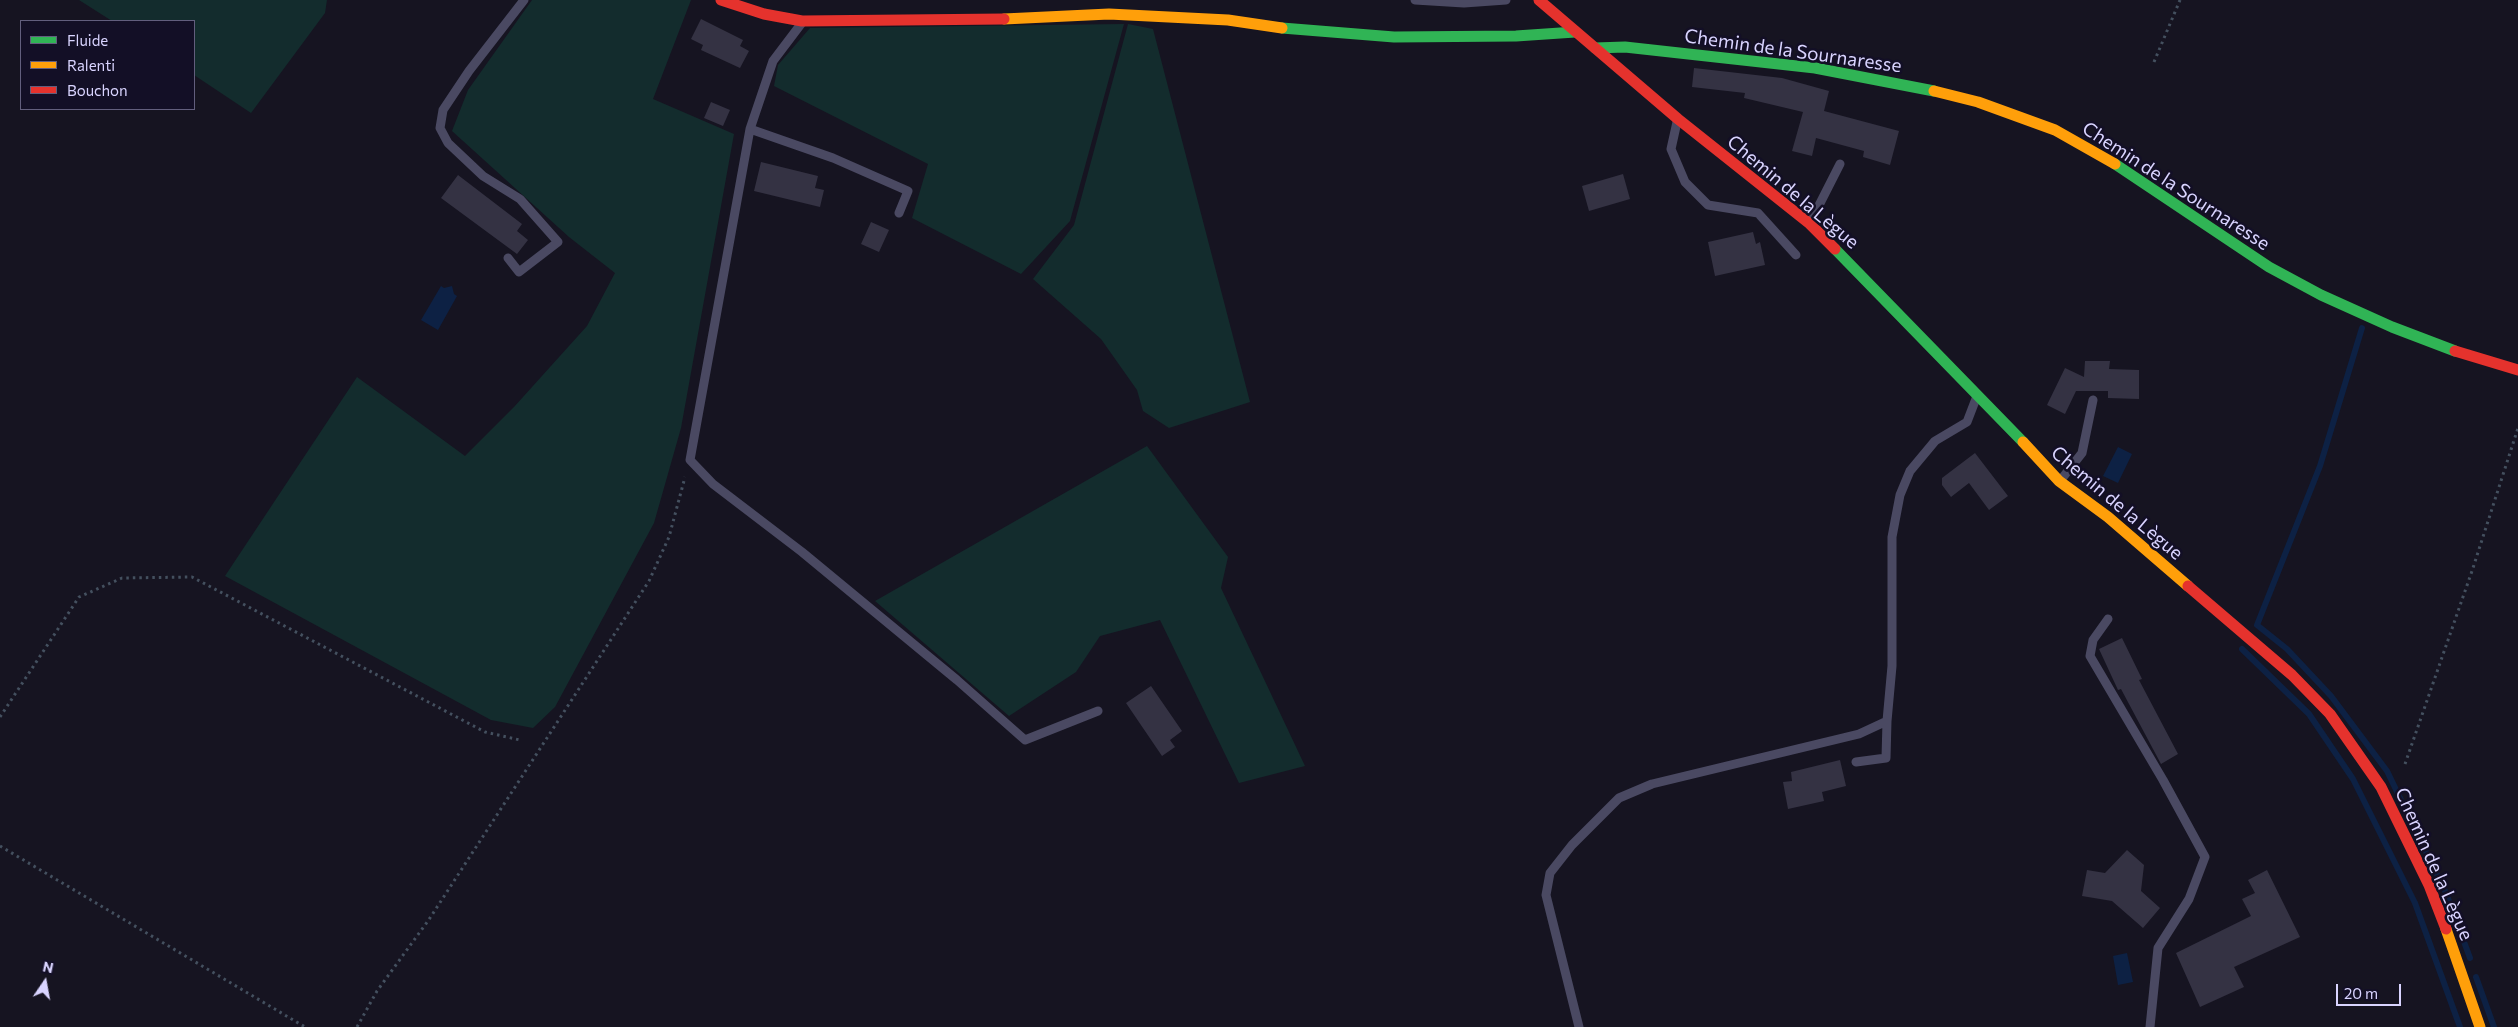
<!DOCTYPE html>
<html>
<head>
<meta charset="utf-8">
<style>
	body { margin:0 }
	#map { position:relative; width:2518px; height:1027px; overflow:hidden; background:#161421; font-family:Commissioner,sans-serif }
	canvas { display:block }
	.legend { position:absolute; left:20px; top:20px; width:175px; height:90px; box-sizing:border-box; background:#130f26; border:1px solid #625e7d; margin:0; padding:6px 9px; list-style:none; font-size:15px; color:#d9d4ff }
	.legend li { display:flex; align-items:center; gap:10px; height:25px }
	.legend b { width:25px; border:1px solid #625e7d }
	.north { position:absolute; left:20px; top:957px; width:50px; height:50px; -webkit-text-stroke:4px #130f26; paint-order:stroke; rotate:12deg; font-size:14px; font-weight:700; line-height:20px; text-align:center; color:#d9d4ff }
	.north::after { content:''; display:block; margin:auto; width:18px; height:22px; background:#d9d4ff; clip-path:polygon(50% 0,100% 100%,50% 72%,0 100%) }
	.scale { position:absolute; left:2336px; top:984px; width:65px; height:22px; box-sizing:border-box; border:2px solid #d9d4ff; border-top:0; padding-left:6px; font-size:15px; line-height:18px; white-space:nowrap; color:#d9d4ff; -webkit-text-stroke:4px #130f26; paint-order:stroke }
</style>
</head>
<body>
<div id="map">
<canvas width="2518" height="1027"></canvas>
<ul class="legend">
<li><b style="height:6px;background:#30b455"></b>Fluide</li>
<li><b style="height:6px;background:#ff9f0a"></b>Ralenti</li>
<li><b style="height:6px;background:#e5322d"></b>Bouchon</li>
</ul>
<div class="north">N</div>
<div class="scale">20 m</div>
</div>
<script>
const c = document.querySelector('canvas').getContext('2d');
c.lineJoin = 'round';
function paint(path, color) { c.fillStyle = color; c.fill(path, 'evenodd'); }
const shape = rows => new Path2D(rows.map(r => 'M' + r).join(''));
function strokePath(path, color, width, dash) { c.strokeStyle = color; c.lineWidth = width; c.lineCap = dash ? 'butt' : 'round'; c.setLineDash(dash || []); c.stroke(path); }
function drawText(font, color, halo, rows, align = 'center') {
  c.font = font + ' Commissioner,sans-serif'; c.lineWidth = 5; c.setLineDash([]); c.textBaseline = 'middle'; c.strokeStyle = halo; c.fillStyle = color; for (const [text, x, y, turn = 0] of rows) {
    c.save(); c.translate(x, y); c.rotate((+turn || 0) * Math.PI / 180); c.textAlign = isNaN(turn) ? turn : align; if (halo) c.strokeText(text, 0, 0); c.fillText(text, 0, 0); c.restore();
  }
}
const green = shape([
	[79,0,327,0,325,13,251,113,194,75,194,21,112,21],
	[532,0,691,0,653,99,734,134,681,428,654,523,555,707,533,728,491,720,225,576,357,377,465,456,514,407,587,326,615,273,569,237,452,131,468,90],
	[1124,24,1070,221,1021,274,912,218,928,164,774,86,778,65,810,28],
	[1128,24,1153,29,1250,402,1169,428,1143,411,1137,390,1101,339,1033,279,1074,225],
	[1147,446,1228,557,1221,588,1305,766,1239,783,1160,620,1100,636,1076,672,1009,716,875,601]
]);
const water = shape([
	[441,286,444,288,452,286,454,294,457,296,438,330,421,320],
	[2118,447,2132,454,2118,483,2103,476],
	[2127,953,2133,982,2118,985,2113,956]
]);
const stream = shape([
	[2362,328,2320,466,2257,625,2287,649,2331,696,2387,771,2446,893,2470,958],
	[2242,649,2309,714,2353,779,2415,903,2460,1027],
	[2476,977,2494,1027]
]);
const building = shape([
	[701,19,743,40,740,46,749,51,740,68,701,50,703,45,691,39],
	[1694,68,1782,78,1829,91,1824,111,1899,131,1890,165,1863,157,1864,151,1816,138,1812,156,1792,151,1803,112,1744,98,1745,93,1692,87],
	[711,102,730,110,723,126,704,118],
	[761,162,818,176,815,188,824,190,820,207,754,191],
	[1623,174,1630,199,1589,211,1582,186],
	[458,175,522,224,517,231,528,240,517,254,441,198],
	[871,222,889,230,879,252,861,244],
	[1753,232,1756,244,1760,242,1765,265,1715,276,1708,242],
	[2085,361,2110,361,2109,369,2139,370,2139,399,2108,398,2108,391,2076,391,2065,414,2047,405,2065,368,2084,377],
	[1975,453,2008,496,1989,510,1969,483,1951,497,1942,485,1942,478],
	[2122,638,2142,679,2139,680,2178,754,2161,764,2121,689,2118,690,2099,649],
	[1151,686,1182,731,1170,740,1175,747,1162,756,1126,703],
	[1840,760,1846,786,1822,792,1824,801,1788,809,1783,782,1792,781,1791,772],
	[2127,850,2144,865,2141,891,2160,908,2143,928,2112,901,2082,896,2087,870,2105,873],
	[2267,870,2300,937,2234,967,2244,987,2200,1007,2176,953,2251,916,2242,899,2255,893,2248,880]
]);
const path = shape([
	[2154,62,2180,0],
	[0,717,79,597,122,578,192,577,485,732,520,740],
	[2405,764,2472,571,2518,428],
	[0,846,305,1027],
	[357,1027,377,991,428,921,649,581,669,537,685,477]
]);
const lane = shape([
	[1415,0,1464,3,1506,0],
	[801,24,773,61,750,129,833,158,908,191,899,213],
	[1677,122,1671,149,1685,182,1708,205,1758,213,1796,255],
	[750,129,690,460,713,484,802,552,957,680,1025,740,1098,711],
	[1810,223,1840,164],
	[508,258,519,272,558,242,520,199,483,176,448,143,440,128,443,110,469,71,524,0],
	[2060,481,2082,453,2093,400],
	[2108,619,2093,640,2090,656,2163,780,2205,857,2189,899,2158,948,2150,1027],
	[1856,762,1886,758,1887,721],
	[1579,1027,1546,895,1550,873,1572,845,1619,798,1652,784,1859,734,1887,721,1892,666,1892,537,1900,495,1910,471,1935,441,1967,422,1977,396]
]);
const fast = shape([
	[1282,28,1394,37,1516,36,1575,32],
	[1595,48,1625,47,1815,68,1934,91],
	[2115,164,2269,267,2321,295,2392,327,2455,351],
	[1835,249,2023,442]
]);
const slow = shape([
	[1004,19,1109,14,1228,20,1282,28],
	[1934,91,1978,102,2055,130,2115,164],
	[2023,442,2059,481,2108,517,2188,586],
	[2446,929,2480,1027]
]);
const jam = shape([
	[721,0,764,14,802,21,1004,19],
	[1539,0,1678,119,1810,224,1835,249],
	[2455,351,2518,370],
	[2188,586,2292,675,2330,714,2381,787,2429,885,2446,929]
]);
const streetNames = [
	["Chemin de la Sournaresse",1793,51,8],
	["Chemin de la Sournaresse",2176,186,33],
	["Chemin de la Lègue",1793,192,40],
	["Chemin de la Lègue",2117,503,40],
	["Chemin de la Lègue",2434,864,66]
];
paint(green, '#132c2d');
paint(water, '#0d2144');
strokePath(stream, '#0d2144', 6);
paint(building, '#343243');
strokePath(path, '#44505f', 3, [2.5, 4]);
strokePath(lane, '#4a4962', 9);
strokePath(fast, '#30b455', 11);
strokePath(slow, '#ff9f0a', 11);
strokePath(jam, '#e5322d', 11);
drawText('19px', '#d9d4ff', '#130f26', streetNames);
</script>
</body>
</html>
